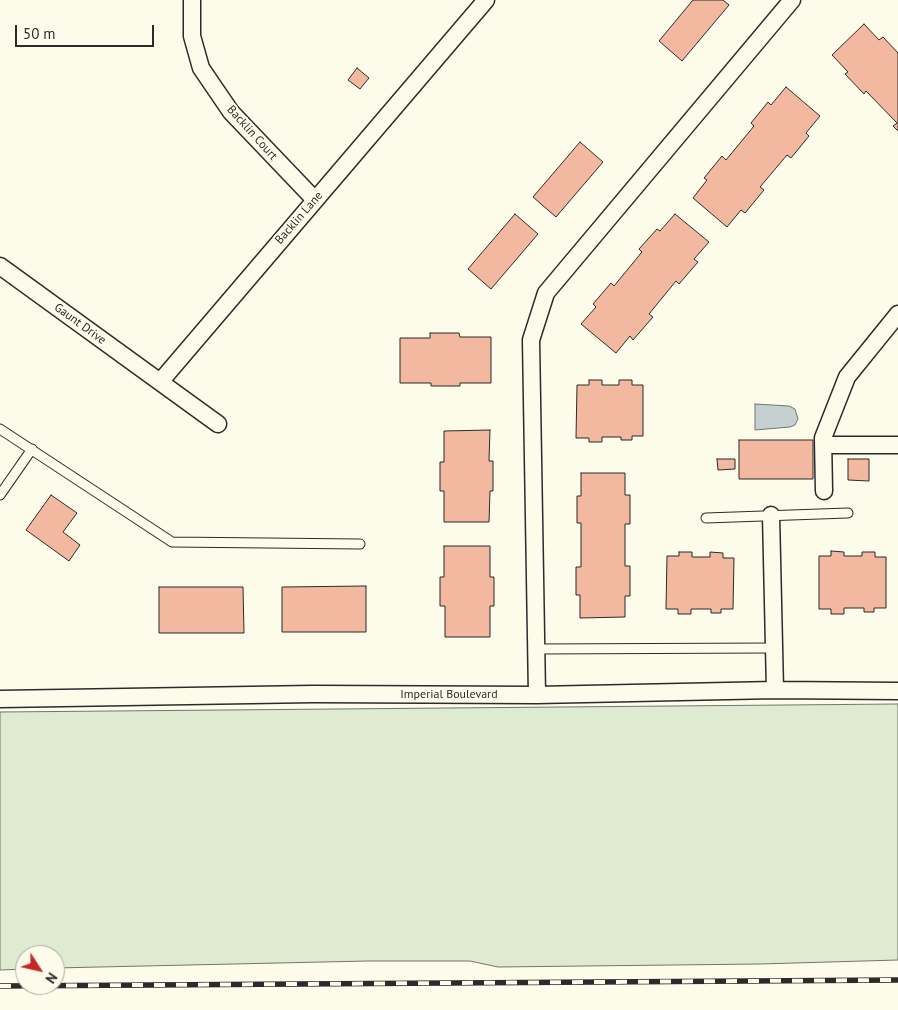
<!DOCTYPE html>
<html>
<head>
<meta charset="utf-8">
<style>
	body { margin:0 }
	#map { position:relative; width:898px; height:1010px; overflow:hidden; background:#fdfbea; font-family:"PT Sans",sans-serif }
	canvas { display:block }
	.north { position:absolute; left:15px; top:945px; width:50px; height:50px; box-sizing:border-box; background:#fdfbea; border:1px solid #a9a89e; border-radius:50%; rotate:125deg; font-size:14px; font-weight:700; line-height:20px; text-align:center; color:#2b2b2b }
	.north::after { content:''; display:block; margin:auto; width:18px; height:22px; background:#c62828; clip-path:polygon(50% 0,100% 100%,50% 72%,0 100%) }
	.scale { position:absolute; left:15px; top:25px; width:139px; height:22px; box-sizing:border-box; border:2px solid #2b2b2b; border-top:0; padding-left:6px; font-size:15px; line-height:18px; white-space:nowrap; color:#2b2b2b; -webkit-text-stroke:4px #fdfbea; paint-order:stroke }
</style>
</head>
<body>
<div id="map">
<canvas width="898" height="1010"></canvas>
<div class="north">N</div>
<div class="scale">50 m</div>
</div>
<script>
const c = document.querySelector('canvas').getContext('2d');
c.lineJoin = 'round';
function paint(path, color) { c.fillStyle = color; c.fill(path, 'evenodd'); }
const shape = rows => new Path2D(rows.map(r => 'M' + r).join(''));
function strokePath(path, color, width, dash) { c.strokeStyle = color; c.lineWidth = width; c.lineCap = dash ? 'butt' : 'round'; c.setLineDash(dash || []); c.stroke(path); }
function drawText(font, color, halo, rows, align = 'center') {
  c.font = font + ' "PT Sans",sans-serif'; c.lineWidth = 4; c.setLineDash([]); c.textBaseline = 'middle'; c.strokeStyle = halo; c.fillStyle = color; for (const [text, x, y, turn = 0] of rows) {
    c.save(); c.translate(x, y); c.rotate((+turn || 0) * Math.PI / 180); c.textAlign = isNaN(turn) ? turn : align; if (halo) c.strokeText(text, 0, 0); c.fillText(text, 0, 0); c.restore();
  }
}
const green = shape([
	[898,704,898,960,760,964,498,967,470,961,367,961,55,968,55,955,25,955,25,969,0,970,0,712,898,704]
]);
const water = shape([
	[755,404,789,406,795,409,798,419,795,425,790,427,755,430,755,404]
]);
const building = shape([
	[693,0,723,0,729,5,682,61,659,41,693,0],
	[864,24,879,40,883,37,898,53,898,131,893,126,897,123,866,91,864,94,845,74,848,72,832,55,864,24],
	[357,68,369,78,360,89,348,80,357,68],
	[786,87,820,116,806,133,809,136,791,158,787,155,760,187,764,190,745,213,741,210,727,227,693,198,707,180,704,178,722,156,726,160,754,126,751,123,768,102,771,105,786,87],
	[580,142,603,162,556,217,533,197,580,142],
	[515,214,538,234,491,289,468,269,515,214],
	[675,214,709,242,694,259,698,262,679,284,676,281,649,314,653,317,633,340,630,336,616,353,581,324,596,307,593,304,611,283,614,286,642,252,639,249,657,229,660,231,675,214],
	[430,333,459,333,460,337,491,337,491,383,460,383,460,386,431,386,431,383,400,383,400,338,430,338,430,333],
	[589,380,602,380,602,385,619,385,619,380,632,380,632,385,643,385,643,436,632,436,632,440,621,440,621,437,602,437,602,442,589,442,589,438,576,438,577,385,589,385,589,380],
	[490,430,489,461,493,461,493,491,490,491,489,522,444,522,444,491,440,491,440,462,444,462,444,431,490,430],
	[739,440,813,440,813,479,739,479,739,440],
	[717,459,735,459,735,469,718,470,717,459],
	[848,459,869,459,869,481,848,480,848,459],
	[581,473,625,473,625,495,630,495,630,524,625,524,625,566,630,566,630,596,625,596,625,617,580,618,580,595,576,595,576,567,581,567,581,523,577,523,577,496,581,496,581,473],
	[51,495,77,513,63,532,80,545,69,561,26,530,51,495],
	[444,546,490,546,490,577,494,577,494,606,490,606,490,637,445,637,445,606,440,606,440,577,444,577,444,546],
	[831,551,844,552,844,556,862,556,862,552,875,552,875,557,886,557,886,608,874,608,874,612,864,612,864,608,844,608,844,614,831,614,831,609,819,609,819,556,831,556,831,551],
	[679,552,692,552,692,557,710,557,710,552,723,553,723,558,734,558,733,609,721,609,721,613,711,613,711,609,691,609,691,614,678,614,678,609,666,609,667,556,679,556,679,552],
	[366,586,366,632,282,632,282,587,366,586],
	[159,587,243,587,244,633,159,633,159,587]
]);
const service = shape([
	[0,429,172,542,360,544],
	[0,495,32,449],
	[706,518,848,513],
	[536,649,774,648]
]);
const minor = shape([
	[192,0,192,36,201,68,231,112,315,200],
	[0,266,160,382],
	[218,424,160,382,486,0],
	[824,445,898,445],
	[824,491,823,438,847,377,898,314],
	[771,515,775,690],
	[537,695,531,340,546,293,792,0],
	[0,699,313,694,537,695,775,690,898,691]
]);
const rail = shape([
	[0,986,898,980]
]);
const streetNames = [
	["Backlin Court",252,133,48],
	["Backlin Lane",299,218,-49],
	["Gaunt Drive",80,324,36],
	["Imperial Boulevard",449,695]
];
paint(green, '#deebd1');
strokePath(green, '#74746e', 1);
paint(water, '#c7d0d0');
strokePath(water, '#74746e', 1);
paint(building, '#f2b8a0');
strokePath(building, '#2b2b2b', 1);
strokePath(service, '#2b2b2b', 11);
strokePath(minor, '#2b2b2b', 19);
strokePath(service, '#fdfbea', 9);
strokePath(minor, '#fdfbea', 16);
strokePath(rail, '#2b2b2b', 5.5);
strokePath(rail, '#fdfbea', 4, [11]);
drawText('12px', '#2b2b2b', '#fdfbea', streetNames);
</script>
</body>
</html>
